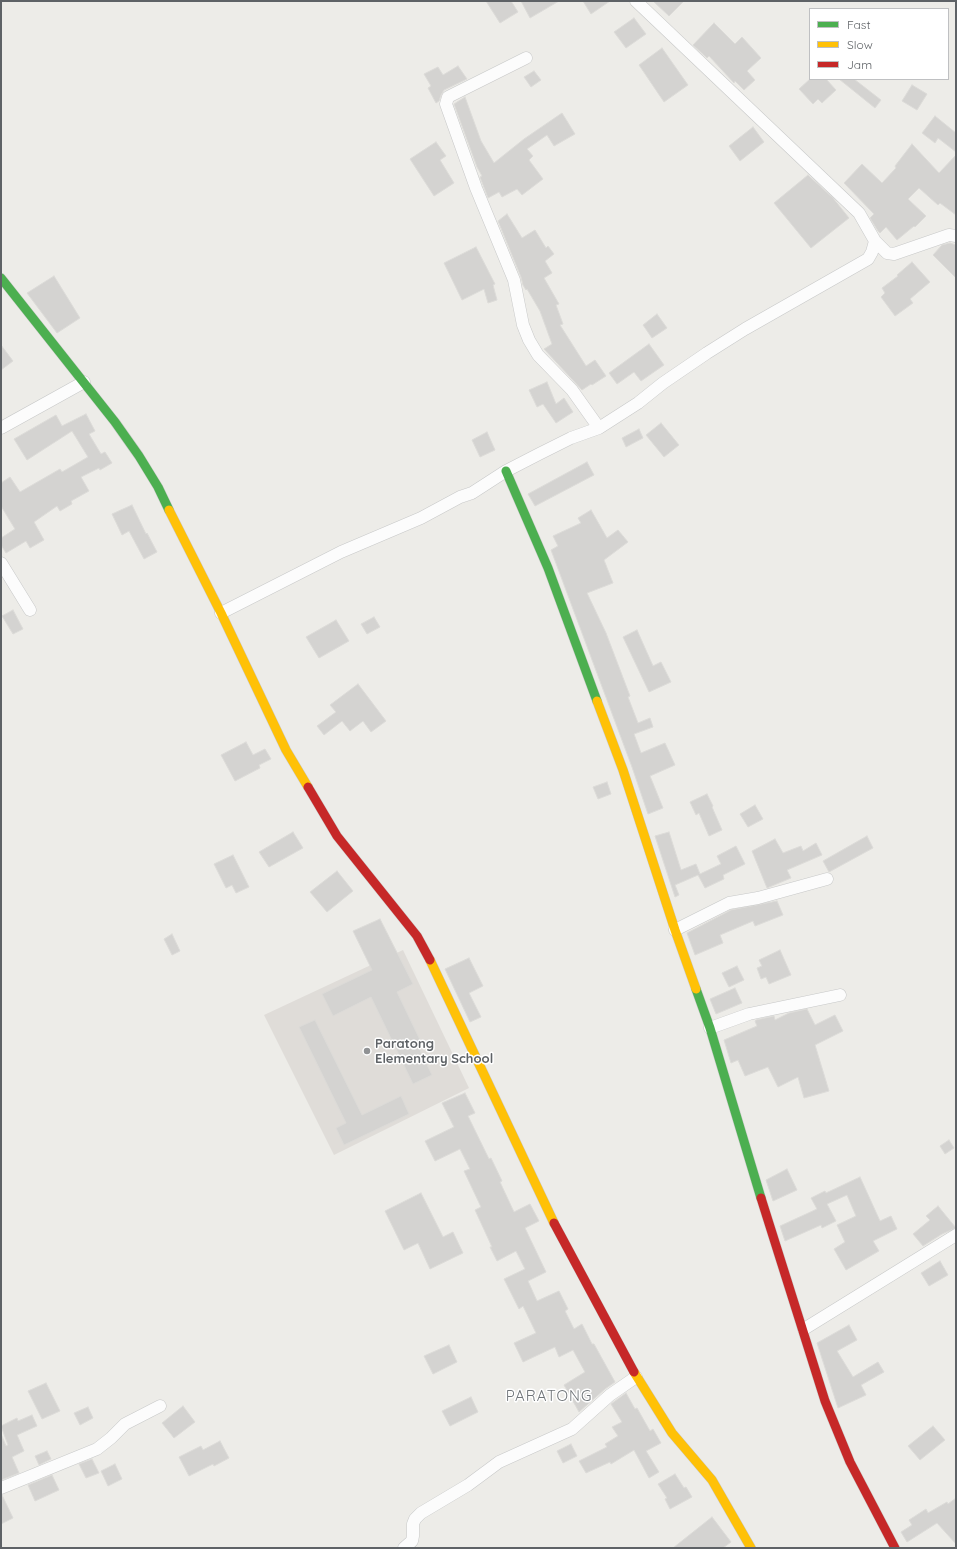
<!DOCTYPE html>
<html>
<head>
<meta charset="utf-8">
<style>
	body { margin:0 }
	#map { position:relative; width:957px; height:1549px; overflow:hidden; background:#edece8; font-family:Quicksand,sans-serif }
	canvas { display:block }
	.frame { position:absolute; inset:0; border:2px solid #5e6266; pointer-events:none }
	.legend { position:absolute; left:809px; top:8px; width:140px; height:72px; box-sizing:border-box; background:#fff; border:1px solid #bfc0c2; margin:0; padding:5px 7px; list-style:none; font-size:12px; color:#5e6266 }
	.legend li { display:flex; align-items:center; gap:8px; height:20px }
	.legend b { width:20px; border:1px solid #bfc0c2 }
</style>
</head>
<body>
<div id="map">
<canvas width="957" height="1549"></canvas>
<div class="frame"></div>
<ul class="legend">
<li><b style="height:5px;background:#4caf50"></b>Fast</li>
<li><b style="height:5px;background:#ffc107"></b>Slow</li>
<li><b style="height:5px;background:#c62828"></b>Jam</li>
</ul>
</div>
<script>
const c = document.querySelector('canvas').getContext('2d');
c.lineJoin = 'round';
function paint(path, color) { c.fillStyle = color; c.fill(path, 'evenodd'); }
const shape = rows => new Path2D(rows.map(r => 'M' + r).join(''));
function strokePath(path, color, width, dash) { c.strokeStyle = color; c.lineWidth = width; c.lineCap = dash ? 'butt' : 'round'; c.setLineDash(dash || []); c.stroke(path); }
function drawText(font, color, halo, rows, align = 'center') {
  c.font = font + ' Quicksand,sans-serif'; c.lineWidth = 3; c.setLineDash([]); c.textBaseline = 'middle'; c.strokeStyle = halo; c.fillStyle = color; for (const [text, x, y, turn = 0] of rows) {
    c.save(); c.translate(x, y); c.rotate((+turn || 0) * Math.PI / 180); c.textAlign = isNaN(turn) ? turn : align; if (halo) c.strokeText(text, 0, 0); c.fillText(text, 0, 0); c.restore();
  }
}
const education = shape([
	[403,950,469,1088,334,1155,264,1015]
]);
const building = shape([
	[486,1,511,1,518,12,500,23,486,1],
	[521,1,559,1,530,18,521,1],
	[583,1,610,1,591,14,583,1],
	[653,1,684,1,669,16,653,1],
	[634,18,646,34,626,48,614,32,634,18],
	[714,23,735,44,742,37,761,58,747,71,755,80,744,90,735,81,734,83,709,56,707,58,693,45,714,23],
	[662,48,688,85,664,102,639,65,662,48],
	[458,66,467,79,444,90,441,95,439,101,436,103,428,88,431,86,424,74,438,67,443,75,458,66],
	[534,71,541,80,531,87,524,77,534,71],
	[810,79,826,79,836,90,822,103,818,99,813,104,799,89,810,79],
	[839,79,854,79,881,100,875,108,839,79],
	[912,85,927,94,917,110,902,101,912,85],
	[465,97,481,141,494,163,524,139,562,113,575,134,554,146,547,135,527,149,533,156,529,160,543,179,522,195,517,189,502,197,499,192,488,198,480,177,482,176,477,167,454,104,465,97],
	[935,116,956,133,956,152,938,138,935,143,922,133,935,116],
	[753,127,764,142,740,161,729,146,753,127],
	[436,142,446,156,440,160,454,183,434,196,410,159,436,142],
	[912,144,939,173,956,155,956,215,940,203,938,205,919,188,908,199,926,216,915,227,914,226,897,240,886,227,880,233,878,231,870,218,874,214,844,183,862,164,882,183,896,168,895,166,912,144],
	[808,175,833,198,849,218,811,248,774,203,808,175],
	[507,214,522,238,535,230,546,248,548,246,554,254,545,261,552,273,544,278,559,304,556,305,563,324,560,325,586,366,595,360,606,376,592,385,591,384,582,390,544,349,552,344,540,311,527,289,526,290,523,285,521,277,498,221,507,214],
	[950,243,956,245,956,278,933,255,942,245,950,243],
	[476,247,495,284,493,285,497,300,488,303,484,289,462,300,444,263,476,247],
	[912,262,930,282,910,299,913,303,895,316,881,297,885,293,882,288,898,276,897,275,912,262],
	[54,276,80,318,57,333,27,293,54,276],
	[657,314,667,328,652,338,643,325,657,314],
	[649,344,664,365,641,381,634,372,617,384,609,373,649,344],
	[1,345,13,361,1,370,1,345],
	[547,382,556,404,564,398,573,412,556,423,543,404,537,407,529,390,547,382],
	[86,414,95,431,89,434,101,454,105,452,112,463,100,470,99,468,81,477,89,491,71,501,72,504,60,511,57,506,34,522,44,540,30,548,26,541,6,553,1,545,1,538,15,529,1,506,1,483,10,477,20,492,60,469,62,472,88,457,72,431,27,460,14,439,56,415,62,426,86,414],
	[661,423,679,445,664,457,646,435,661,423],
	[639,429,643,438,626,447,622,438,639,429],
	[487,432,495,450,480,457,472,440,487,432],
	[587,462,594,475,535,506,528,494,587,462],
	[132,505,146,534,147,533,157,552,144,559,129,531,122,535,112,514,132,505],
	[591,510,607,538,618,530,628,542,604,560,613,583,587,593,606,633,630,696,628,697,638,723,650,718,653,727,634,734,641,753,665,743,675,765,650,776,663,808,648,814,632,767,551,550,558,546,553,536,581,523,578,518,591,510],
	[13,610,23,629,13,634,2,616,13,610],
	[374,617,380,627,367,634,361,624,374,617],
	[336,620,349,641,319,658,306,637,336,620],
	[637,630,653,666,661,662,671,682,649,692,623,637,637,630],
	[358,684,386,721,371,732,363,721,350,731,342,721,324,735,317,726,336,712,330,705,358,684],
	[246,742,253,755,265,749,271,759,259,765,260,768,235,781,221,755,246,742],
	[607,782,611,794,598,799,593,787,607,782],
	[707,794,713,806,712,807,722,830,709,836,699,813,696,815,690,802,707,794],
	[755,805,763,819,748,827,740,814,755,805],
	[293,832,303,848,269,867,259,852,293,832],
	[669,832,681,870,696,864,700,874,721,864,717,856,736,846,745,864,723,875,724,879,705,888,698,875,675,885,679,895,675,897,655,836,669,832],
	[867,836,873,848,829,872,823,861,867,836],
	[775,839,783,853,801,846,803,851,816,843,822,855,787,870,791,878,767,888,752,851,775,839],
	[233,855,249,887,236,893,232,885,226,888,214,864,233,855],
	[337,871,353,891,327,912,310,892,337,871],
	[777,901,783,915,755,926,753,921,720,935,723,943,695,955,687,933,731,910,777,901],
	[380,919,413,984,397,992,421,1042,417,1044,432,1075,413,1084,371,997,333,1016,322,994,372,970,353,931,380,919],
	[172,934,180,951,172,955,164,939,172,934],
	[780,950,791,975,769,984,766,977,761,979,757,968,762,966,759,960,780,950],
	[469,958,483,986,469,993,481,1017,470,1022,445,969,469,958],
	[737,966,744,980,729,987,722,973,737,966],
	[735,988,742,1003,716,1014,710,999,735,988],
	[807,1009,815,1025,835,1015,843,1031,815,1045,829,1091,804,1098,798,1077,778,1087,768,1067,745,1076,738,1060,731,1063,724,1040,757,1026,755,1021,756,1020,774,1016,775,1020,789,1013,807,1009],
	[315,1020,362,1115,401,1096,409,1114,344,1145,336,1128,346,1123,299,1027,315,1020],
	[465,1093,475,1113,468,1116,489,1159,491,1158,502,1181,500,1182,514,1212,530,1204,539,1221,525,1228,546,1272,528,1281,537,1301,559,1291,568,1309,565,1311,574,1329,582,1324,592,1344,594,1344,615,1382,605,1389,579,1412,564,1385,585,1372,573,1350,559,1357,555,1347,523,1362,514,1343,536,1333,523,1306,519,1309,504,1279,525,1269,516,1251,497,1261,490,1247,492,1247,475,1210,481,1207,464,1171,470,1169,460,1149,435,1161,425,1141,454,1127,442,1103,465,1093],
	[949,1140,954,1148,945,1154,940,1146,949,1140],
	[787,1169,797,1190,773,1201,766,1180,787,1169],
	[860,1177,880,1221,891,1216,897,1229,873,1241,879,1251,846,1270,834,1249,845,1242,837,1225,856,1216,847,1195,827,1204,836,1221,822,1228,821,1225,785,1241,780,1226,817,1209,811,1198,825,1191,826,1193,860,1177],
	[421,1193,443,1237,453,1232,463,1253,430,1269,418,1243,404,1250,385,1211,421,1193],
	[938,1206,956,1228,942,1234,923,1246,913,1234,930,1220,926,1216,938,1206],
	[940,1261,948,1275,929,1286,921,1273,940,1261],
	[849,1325,857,1340,837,1351,853,1377,878,1362,884,1372,861,1385,866,1395,838,1408,817,1343,849,1325],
	[449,1345,457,1362,433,1374,424,1356,449,1345],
	[46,1383,60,1411,42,1419,28,1391,46,1383],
	[626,1393,635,1409,637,1408,650,1431,653,1429,661,1443,646,1451,659,1472,649,1478,634,1450,611,1464,610,1462,586,1473,579,1461,607,1447,605,1444,618,1436,612,1427,622,1422,611,1404,626,1393],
	[471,1397,478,1412,450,1426,442,1411,471,1397],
	[183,1406,195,1422,174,1438,162,1423,183,1406],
	[88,1407,93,1418,80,1425,74,1413,88,1407],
	[32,1415,37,1426,17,1435,24,1451,12,1457,19,1473,1,1480,1,1434,6,1446,8,1445,1,1426,17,1418,18,1421,32,1415],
	[933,1426,945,1440,920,1460,908,1446,933,1426],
	[220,1441,229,1458,214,1466,213,1464,189,1476,179,1457,201,1446,203,1450,220,1441],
	[571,1444,577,1456,563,1463,557,1451,571,1444],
	[47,1451,51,1459,39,1465,35,1456,47,1451],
	[92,1459,99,1473,86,1478,79,1464,92,1459],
	[115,1464,122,1479,108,1486,101,1471,115,1464],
	[675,1474,684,1488,686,1487,692,1497,670,1509,665,1499,667,1498,658,1484,675,1474],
	[52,1475,59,1490,35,1501,28,1485,52,1475],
	[1,1495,2,1495,13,1518,1,1524,1,1495],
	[956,1498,956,1544,937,1523,907,1542,901,1532,912,1525,909,1520,926,1509,928,1513,947,1502,948,1504,956,1498],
	[712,1517,731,1542,723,1548,673,1548,712,1517]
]);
const street = shape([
	[636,1,859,213,875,241],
	[526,58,448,97,446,104,476,188,514,280,523,325,529,340,538,355,572,390,599,428],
	[1,428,84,382],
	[1,563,30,610],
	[221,613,341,552,421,518,460,497,472,493,506,471,539,454,571,438,599,428,638,403,663,383,707,353,745,329,868,259,872,252,875,241,887,253,894,254,949,235,956,236],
	[675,930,729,903,758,898,827,879],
	[710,1028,749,1014,840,995],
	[804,1329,956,1235],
	[1,1488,97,1449,111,1438,125,1424,160,1406],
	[404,1548,412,1541,413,1536,413,1524,415,1519,421,1513,468,1485,499,1462,572,1429,610,1395,636,1377]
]);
const fast = shape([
	[1,278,115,422,139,456,158,487,169,510],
	[506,471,548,568,597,701],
	[696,989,710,1028,761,1198]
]);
const slow = shape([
	[169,510,221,613,286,750,308,787],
	[597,701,623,770,675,930,696,989],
	[430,960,554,1223],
	[634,1372,672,1433,712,1480,751,1548]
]);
const jam = shape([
	[308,787,337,836,417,936,430,960],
	[761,1198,825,1401,850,1462,895,1548],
	[554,1223,634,1372]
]);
const markers = [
	[367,1051,4,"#909294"]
];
const poiNames = [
	["Paratong",375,1044],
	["Elementary School",375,1059]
];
const quarterNames = [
	["PARATONG",549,1396]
];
paint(education, '#dfdcd8');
paint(building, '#d4d3d1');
strokePath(building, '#dcdbd8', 1);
strokePath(street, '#c7c8c8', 13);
strokePath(fast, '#cacac9', 10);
strokePath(slow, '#cacac9', 10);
strokePath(jam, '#cacac9', 10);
strokePath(street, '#fcfcfc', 12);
strokePath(fast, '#4caf50', 9);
strokePath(slow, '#ffc107', 9);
strokePath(jam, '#c62828', 9);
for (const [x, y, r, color] of markers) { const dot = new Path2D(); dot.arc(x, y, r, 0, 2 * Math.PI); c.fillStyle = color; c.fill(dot); strokePath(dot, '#fff', 1.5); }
drawText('bold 13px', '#5e6266', '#fff', poiNames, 'left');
c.letterSpacing = '1px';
drawText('15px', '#6f7478', '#fff', quarterNames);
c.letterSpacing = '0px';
</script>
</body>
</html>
